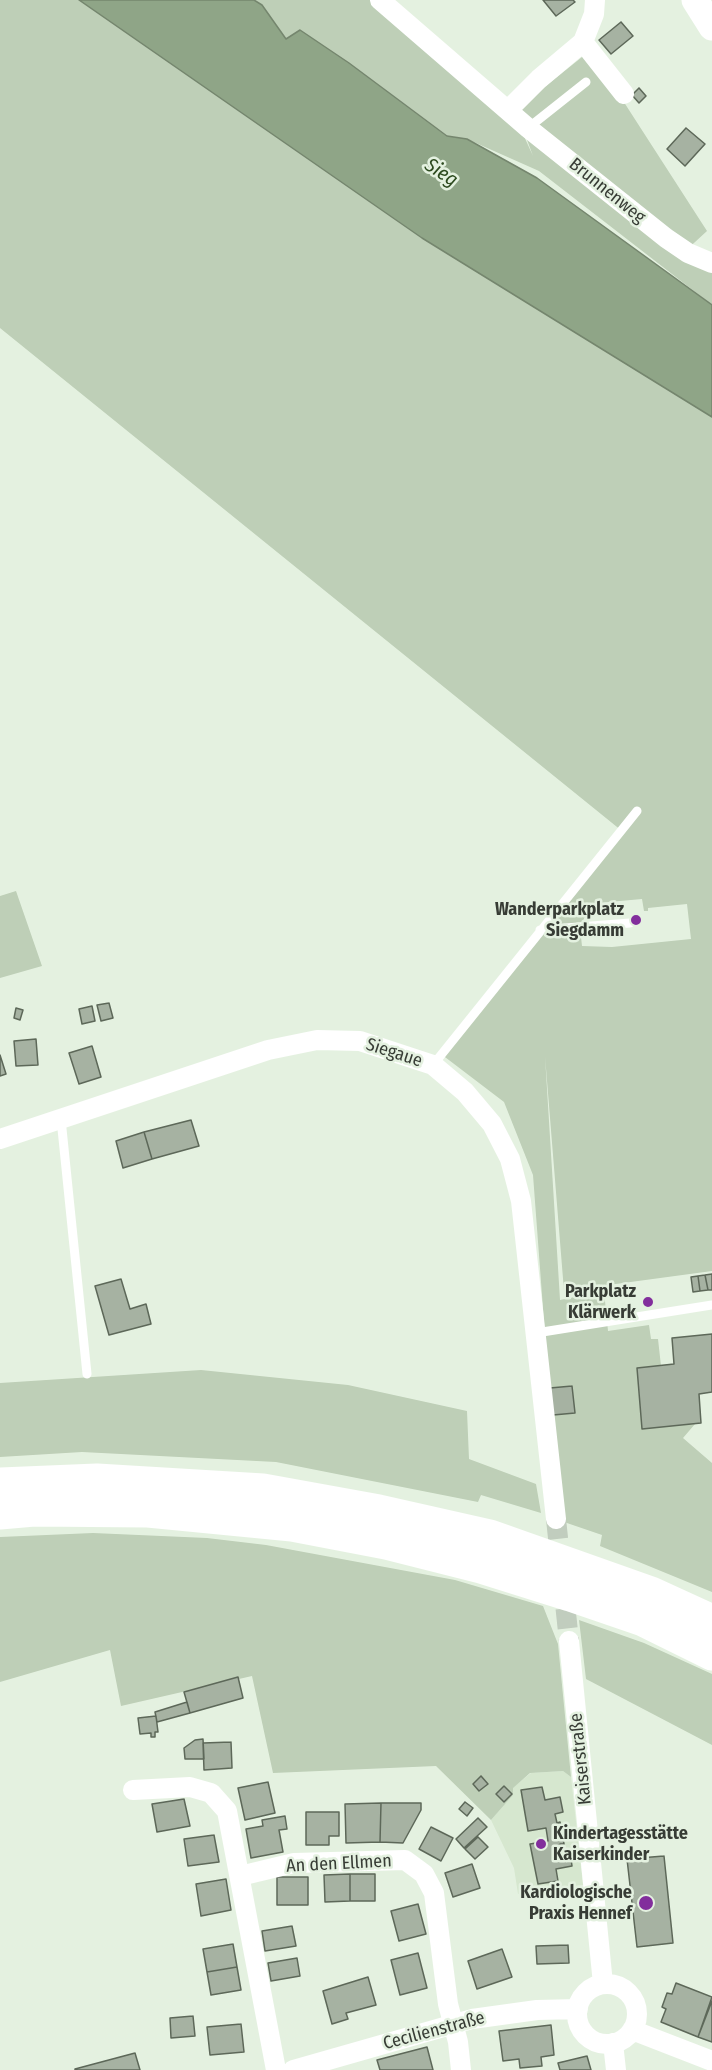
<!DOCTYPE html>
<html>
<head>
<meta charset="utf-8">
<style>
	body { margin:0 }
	canvas { display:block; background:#e4f1e0 }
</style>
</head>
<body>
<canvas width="712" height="2070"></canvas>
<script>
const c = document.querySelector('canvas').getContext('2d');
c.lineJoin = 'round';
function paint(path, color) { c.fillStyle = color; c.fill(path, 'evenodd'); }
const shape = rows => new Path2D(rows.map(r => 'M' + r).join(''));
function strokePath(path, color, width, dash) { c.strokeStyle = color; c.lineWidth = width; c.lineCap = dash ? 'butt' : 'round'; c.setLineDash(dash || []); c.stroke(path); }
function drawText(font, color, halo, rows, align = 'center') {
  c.font = font + ' "Fira Sans Condensed",sans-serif'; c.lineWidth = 5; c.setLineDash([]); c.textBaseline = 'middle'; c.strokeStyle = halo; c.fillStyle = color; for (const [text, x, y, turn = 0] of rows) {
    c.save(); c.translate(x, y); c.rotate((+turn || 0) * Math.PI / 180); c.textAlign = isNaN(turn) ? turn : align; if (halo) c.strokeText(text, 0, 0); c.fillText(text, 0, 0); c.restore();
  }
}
const built = shape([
	[563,1771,571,1777,583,1885,518,1894,514,1868,491,1820,513,1795,512,1788,531,1773]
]);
const green = shape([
	[0,0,79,0,85,3,422,238,712,417,712,1271,564,1291,545,1056,560,1300,604,1291,608,1331,649,1325,651,1339,658,1339,661,1366,637,1368,642,1428,695,1424,683,1438,712,1463,712,1592,600,1546,602,1535,564,1522,557,1495,533,1175,504,1102,441,1054,622,831,0,328],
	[642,899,644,911,648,911,648,908,687,904,691,939,612,947,582,946,580,928,586,914,598,903],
	[254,0,392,0,508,101,533,156,516,110,587,53,609,79,707,231,682,254,712,269,712,305,539,171,467,139,448,136,349,63,300,31,286,40,262,5],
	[16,891,42,966,0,978,0,896],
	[201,1370,348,1385,467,1411,469,1459,536,1484,541,1513,481,1495,478,1502,276,1462,82,1452,0,1457,0,1383],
	[93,1533,207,1538,266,1545,455,1580,543,1606,558,1644,571,1777,563,1771,530,1773,513,1788,513,1795,491,1820,436,1766,273,1773,252,1676,121,1706,110,1650,0,1682,0,1537],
	[579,1620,644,1643,712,1674,712,1745,586,1679]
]);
const water = shape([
	[79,0,254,0,262,5,286,39,300,30,349,63,447,136,467,139,537,178,712,305,712,417,422,238,79,0]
]);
const building = shape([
	[543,0,573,0,575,2,556,16,543,0],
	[621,22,633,36,611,54,599,40,621,22],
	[639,88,646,96,639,103,632,95,639,88],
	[686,128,705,144,685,166,667,149,686,128],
	[109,1003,113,1018,101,1021,97,1005,109,1003],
	[92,1006,95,1021,82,1024,79,1009,92,1006],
	[16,1008,23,1010,20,1020,14,1018,16,1008],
	[36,1039,38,1065,16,1066,14,1041,36,1039],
	[92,1046,101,1077,79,1084,69,1053,92,1046],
	[0,1055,6,1074,0,1076,0,1055],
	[191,1120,199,1146,152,1159,144,1132,191,1120],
	[144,1132,152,1159,123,1168,116,1141,144,1132],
	[712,1274,712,1290,708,1290,705,1275,712,1274],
	[705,1275,708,1290,700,1291,698,1276,705,1275],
	[698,1276,700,1291,693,1292,691,1277,698,1276],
	[121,1279,130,1309,146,1304,151,1324,109,1335,95,1286,121,1279],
	[712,1334,712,1392,699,1394,701,1423,642,1429,637,1368,674,1364,672,1338,712,1334],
	[572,1386,575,1413,553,1415,550,1388,572,1386],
	[238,1677,243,1698,190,1713,184,1692,238,1677],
	[187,1702,190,1713,157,1722,155,1712,187,1702],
	[156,1716,158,1732,155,1732,155,1737,151,1737,151,1733,140,1734,138,1718,156,1716],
	[203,1739,204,1759,185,1759,184,1748,195,1740,203,1739],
	[231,1742,232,1768,204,1770,203,1743,231,1742],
	[481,1776,488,1784,479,1791,473,1784,481,1776],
	[268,1782,275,1813,245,1820,238,1788,268,1782],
	[504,1786,512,1794,504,1802,496,1794,504,1786],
	[542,1787,545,1800,560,1797,563,1812,555,1814,557,1823,560,1822,564,1844,560,1844,562,1853,570,1852,572,1866,556,1869,558,1881,538,1884,530,1844,548,1841,546,1828,528,1831,521,1790,542,1787],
	[184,1799,190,1826,157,1832,152,1804,184,1799],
	[465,1802,473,1808,467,1816,459,1809,465,1802],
	[381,1803,380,1842,346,1843,345,1804,381,1803],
	[381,1803,421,1803,421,1810,403,1843,380,1842,381,1803],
	[306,1812,339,1812,339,1836,329,1836,329,1845,306,1845,306,1812],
	[285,1816,287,1829,279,1830,283,1852,251,1858,246,1829,263,1826,262,1820,285,1816],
	[478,1818,487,1827,464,1848,456,1839,478,1818],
	[431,1827,453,1838,441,1861,419,1849,431,1827],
	[214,1835,219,1862,188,1866,184,1839,214,1835],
	[478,1837,488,1847,475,1859,465,1849,478,1837],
	[664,1856,673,1943,637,1947,627,1859,664,1856],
	[472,1864,480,1888,453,1897,445,1873,472,1864],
	[350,1874,375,1874,375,1901,350,1901,350,1874],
	[350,1874,350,1901,325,1902,324,1875,350,1874],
	[277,1877,308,1877,308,1905,277,1905,277,1877],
	[226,1879,231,1910,201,1916,196,1884,226,1879],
	[418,1904,426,1934,399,1941,391,1911,418,1904],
	[292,1926,296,1946,265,1951,262,1931,292,1926],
	[233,1944,237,1967,207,1972,203,1949,233,1944],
	[568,1945,569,1963,537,1964,536,1946,568,1945],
	[502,1949,512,1977,477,1989,468,1961,502,1949],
	[418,1953,427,1988,400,1995,391,1960,418,1953],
	[297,1958,300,1976,271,1981,268,1963,297,1958],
	[237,1967,241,1990,211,1995,207,1972,237,1967],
	[368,1977,376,2005,346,2013,348,2019,332,2024,323,1991,368,1977],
	[676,1983,712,1997,698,2037,661,2022,666,2009,662,2007,667,1993,672,1994,676,1983],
	[712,2001,712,2042,698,2037,712,2001],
	[193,2016,195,2036,171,2038,170,2018,193,2016],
	[241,2024,244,2052,210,2055,207,2027,241,2024],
	[551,2025,554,2055,541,2057,542,2066,520,2068,519,2059,503,2061,499,2031,551,2025],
	[427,2047,433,2070,380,2070,377,2060,427,2047],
	[135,2053,140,2070,75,2070,75,2069,135,2053],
	[587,2056,591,2070,560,2070,558,2063,587,2056]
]);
const minorTunnel = shape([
	[556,1519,569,1641]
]);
const service = shape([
	[528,128,586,82],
	[540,930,630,923],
	[433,1065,637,811],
	[61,1119,87,1374],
	[536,1333,712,1305]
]);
const minor = shape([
	[380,0,528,128,666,238,688,253,712,263],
	[583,42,624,94],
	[508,110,539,79,583,42,594,14,595,0],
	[0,1139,268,1050,317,1040,360,1041,433,1065,465,1092,492,1124,510,1159,521,1201,556,1519],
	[569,1641,603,1984],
	[133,1790,190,1787,211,1793,227,1811,276,2070],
	[240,1876,294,1863,405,1860,424,1874,434,1893,448,2004,458,2042,461,2070],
	'577 2014a30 30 0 1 1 60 0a30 30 0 1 1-60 0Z',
	[632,2030,712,2061],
	[613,2043,616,2070],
	[293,2070,472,2019,537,2010,578,2009]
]);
const secondary = shape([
	[695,0,712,27]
]);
const motorway = shape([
	[0,1484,97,1480,263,1490,379,1511,490,1536,651,1593,712,1621],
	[0,1513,34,1510,148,1511,292,1525,386,1543,481,1567,570,1595,643,1620,712,1654]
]);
const markers = [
	[636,920,6,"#822e9c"],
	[648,1302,6,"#822e9c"],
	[541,1844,6,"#822e9c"],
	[646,1903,8,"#822e9c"]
];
const streetNames = [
	["Brunnenweg",607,191,39],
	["Siegaue",394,1053,18],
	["Kaiserstraße",581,1759,-96],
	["An den Ellmen",339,1864,-3],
	["Cecilienstraße",434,2031,-15]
];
const poiNames = [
	["Wanderparkplatz",624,910],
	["Siegdamm",624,931],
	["Parkplatz",636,1292],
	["Klärwerk",636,1313],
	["Kindertagesstätte",553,1834,"left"],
	["Kaiserkinder",553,1855,"left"],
	["Kardiologische",632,1893],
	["Praxis Hennef",632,1914]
];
const waterNames = [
	["Sieg",441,173,33]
];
paint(built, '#d6e7cf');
paint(green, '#becfb7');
paint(water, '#8fa587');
strokePath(water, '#75866e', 1.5);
paint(building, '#a6b2a2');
strokePath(building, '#5d6859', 1.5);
strokePath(minorTunnel, '#c1cdbe', 20, [20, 10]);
strokePath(service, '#fff', 9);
strokePath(minor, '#fff', 20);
strokePath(secondary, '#fff', 27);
strokePath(motorway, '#fff', 33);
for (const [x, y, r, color] of markers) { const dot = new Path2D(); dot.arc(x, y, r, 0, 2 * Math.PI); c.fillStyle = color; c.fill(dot); strokePath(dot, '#e4f1e0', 2); }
drawText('18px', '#373c35', '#e4f1e0', streetNames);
drawText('bold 18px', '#373c35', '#e4f1e0', poiNames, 'right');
drawText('italic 20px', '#2d4b1f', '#e4f1e0', waterNames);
</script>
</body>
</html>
